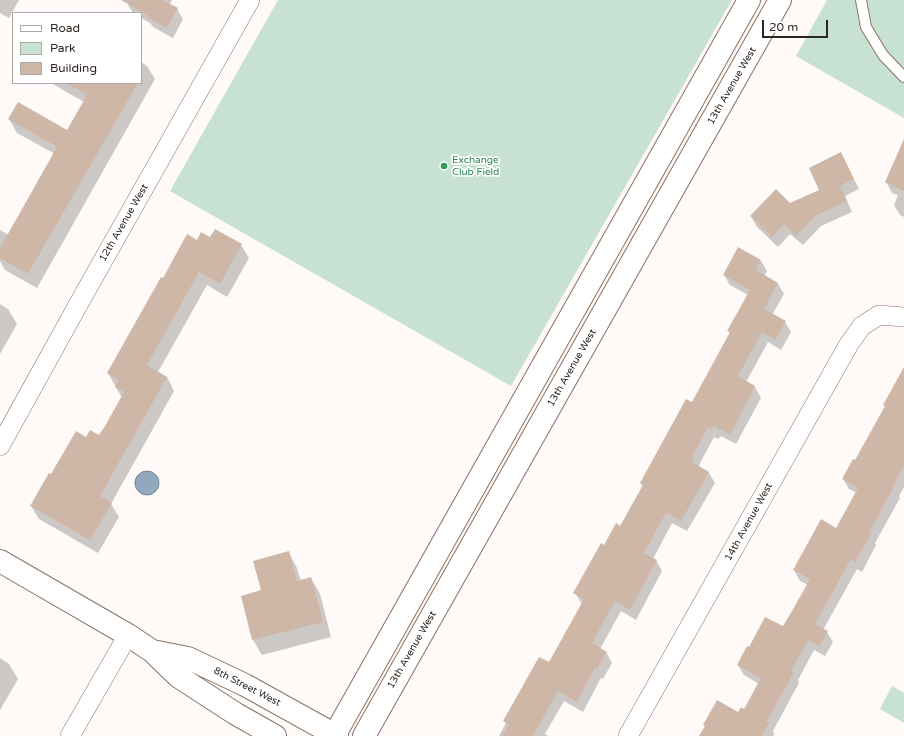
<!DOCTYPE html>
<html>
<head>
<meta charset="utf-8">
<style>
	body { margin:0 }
	#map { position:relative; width:904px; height:736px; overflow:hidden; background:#fffaf7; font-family:"Varela Round",sans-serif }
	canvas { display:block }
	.legend { position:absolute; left:12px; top:12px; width:130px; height:72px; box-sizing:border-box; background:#fff; border:1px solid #aca8a6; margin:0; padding:5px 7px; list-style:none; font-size:12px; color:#2f2520 }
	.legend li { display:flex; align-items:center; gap:8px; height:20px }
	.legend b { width:20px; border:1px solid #aca8a6 }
	.scale { position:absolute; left:762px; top:20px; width:66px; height:18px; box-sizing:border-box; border:2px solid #2f2520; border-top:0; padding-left:5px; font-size:12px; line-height:14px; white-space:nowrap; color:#2f2520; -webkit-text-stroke:3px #fff; paint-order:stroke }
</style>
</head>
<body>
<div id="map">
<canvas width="904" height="736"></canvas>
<ul class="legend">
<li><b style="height:5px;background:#fff"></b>Road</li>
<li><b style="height:11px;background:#c7e1d3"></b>Park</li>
<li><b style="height:11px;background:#cfb7a8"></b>Building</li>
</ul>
<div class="scale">20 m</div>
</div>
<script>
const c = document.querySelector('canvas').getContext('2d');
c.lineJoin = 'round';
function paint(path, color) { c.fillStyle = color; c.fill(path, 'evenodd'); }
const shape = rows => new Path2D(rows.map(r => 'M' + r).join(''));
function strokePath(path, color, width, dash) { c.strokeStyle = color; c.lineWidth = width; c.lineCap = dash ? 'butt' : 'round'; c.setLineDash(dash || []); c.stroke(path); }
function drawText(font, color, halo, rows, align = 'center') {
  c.font = font + ' "Varela Round",sans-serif'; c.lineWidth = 3.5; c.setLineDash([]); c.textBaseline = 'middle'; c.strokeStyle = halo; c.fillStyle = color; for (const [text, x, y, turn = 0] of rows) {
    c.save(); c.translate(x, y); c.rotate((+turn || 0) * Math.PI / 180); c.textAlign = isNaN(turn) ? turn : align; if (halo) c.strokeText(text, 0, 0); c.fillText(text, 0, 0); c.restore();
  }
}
const green = shape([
	[278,0,732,0,511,386,170,191],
	[827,0,904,0,904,118,796,56],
	[892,686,904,693,904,723,880,709]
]);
const water = shape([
	'135 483a12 12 0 1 1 24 0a12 12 0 1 1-24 0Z'
]);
const shadow = shape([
	[0,0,19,0,9,18,0,13],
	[129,0,172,0,169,5,177,9,183,19,173,38,153,27,150,23,141,18,141,13,133,13,127,3],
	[141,62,147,66,155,79,37,288,5,270,0,261,0,230,9,235,55,154,17,133,9,119,68,131,84,102,51,83,141,83],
	[841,154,859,189,845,196,852,212,821,226,803,245,790,234,778,247,757,227,751,216,790,204,820,190],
	[904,161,904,217,900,215,894,205,898,195,892,193,886,182],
	[210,239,241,245,249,258,227,297,207,285,158,372,167,377,174,391,111,504,119,517,98,553,39,519,31,506,52,476,86,439,100,437,122,398,108,373,163,279,197,241],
	[761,261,767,271,764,276,778,284,784,294,772,315,785,322,791,332,781,350,768,342,746,382,755,387,761,398,736,444,721,436,718,439,714,437,698,467,709,473,715,483,687,531,672,523,653,559,656,560,662,571,636,620,621,611,600,649,606,652,612,663,603,679,601,678,583,712,564,701,545,734,548,736,499,736,506,723,504,721,549,664,582,604,575,593,604,546,621,527,643,487,641,483,692,404,730,334,728,331,748,295,730,285,724,275],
	[0,304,8,309,17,324,0,354],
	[904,391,904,487,899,496,900,498,875,543,876,545,862,572,857,569,823,630,827,632,833,642,825,656,814,650,798,680,799,683,773,731,774,734,773,736,700,736,705,727,704,725,739,714,744,710,759,684,744,675,738,665,749,648,783,628,808,585,800,581,794,570,837,529,857,493,849,489,843,479],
	[289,553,297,568,301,581,311,578,320,594,331,637,262,655,253,640,242,597,262,591],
	[0,658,9,664,18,679,0,710]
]);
const building = shape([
	[121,0,163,0,178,8,166,28,146,16,147,15],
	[66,83,138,83,28,274,0,258,0,248,57,147,8,119,18,102,67,130,87,95],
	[904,139,904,191,885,182],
	[841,152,854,179,840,186,847,201,815,216,796,236,784,224,772,237,750,216,776,189,790,203,819,190,809,168],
	[215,229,242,244,220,284,199,272,147,365,167,377,100,496,112,503,90,540,30,506,49,473,51,474,76,431,86,437,90,430,99,435,105,426,124,392,115,387,119,380,107,373,161,277,163,278,187,234,197,240,201,232,210,237],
	[738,247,761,260,756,270,778,283,764,309,786,321,775,340,762,332,738,376,755,386,730,435,714,426,712,429,708,427,692,457,694,458,692,462,709,472,681,521,666,513,644,553,657,560,630,610,615,601,592,643,607,652,597,669,595,668,577,702,558,691,533,736,502,736,509,724,503,721,539,657,549,662,584,599,573,593,601,543,604,545,616,523,620,526,643,485,640,483,686,399,692,402,730,332,727,331,750,290,723,275],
	[904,367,904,466,893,486,894,486,869,533,871,534,855,562,851,559,815,624,828,631,819,646,808,640,791,671,794,672,767,721,769,723,761,736,699,736,705,726,703,725,717,700,738,712,741,707,744,709,761,678,737,665,747,646,749,647,765,617,783,626,792,611,810,579,793,570,821,519,836,528,858,488,842,479,853,459,855,460,885,406,883,405],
	[289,551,297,581,311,577,323,622,252,640,241,596,261,590,253,561]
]);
const lane = shape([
	[861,0,866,27,883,55,904,77]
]);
const street = shape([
	[0,446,83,296,250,0],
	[70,736,128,635],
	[628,736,849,344,862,326,879,315,904,317]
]);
const secondary = shape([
	[0,561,128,635,152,651,179,677,236,714,275,736],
	[152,651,188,658,245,685,337,736],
	[334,736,749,0],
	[364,736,780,0]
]);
const markers = [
	[444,166,4,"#2e9e5b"]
];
const streetNames = [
	["13th Avenue West",732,86,-60],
	["12th Avenue West",124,223,-60],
	["13th Avenue West",572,368,-60],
	["14th Avenue West",749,522,-61],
	["13th Avenue West",412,650,-60],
	["8th Street West",247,687,27]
];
const leisureNames = [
	["Exchange",452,160],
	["Club Field",452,172]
];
paint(green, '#c7e1d3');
paint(water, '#91a8bf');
strokePath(water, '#74818f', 1);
paint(shadow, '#0003');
paint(building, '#cfb7a8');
strokePath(lane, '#897365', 12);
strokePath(street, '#897365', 20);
strokePath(secondary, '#897365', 24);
strokePath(lane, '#fff', 10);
strokePath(street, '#fff', 19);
strokePath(secondary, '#fff', 22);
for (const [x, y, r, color] of markers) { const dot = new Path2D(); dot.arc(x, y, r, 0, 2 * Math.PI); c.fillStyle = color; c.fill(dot); strokePath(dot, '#fff', 1.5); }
drawText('10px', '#2f2520', '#fff', streetNames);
drawText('10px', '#27864d', '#fff', leisureNames, 'left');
</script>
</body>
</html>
